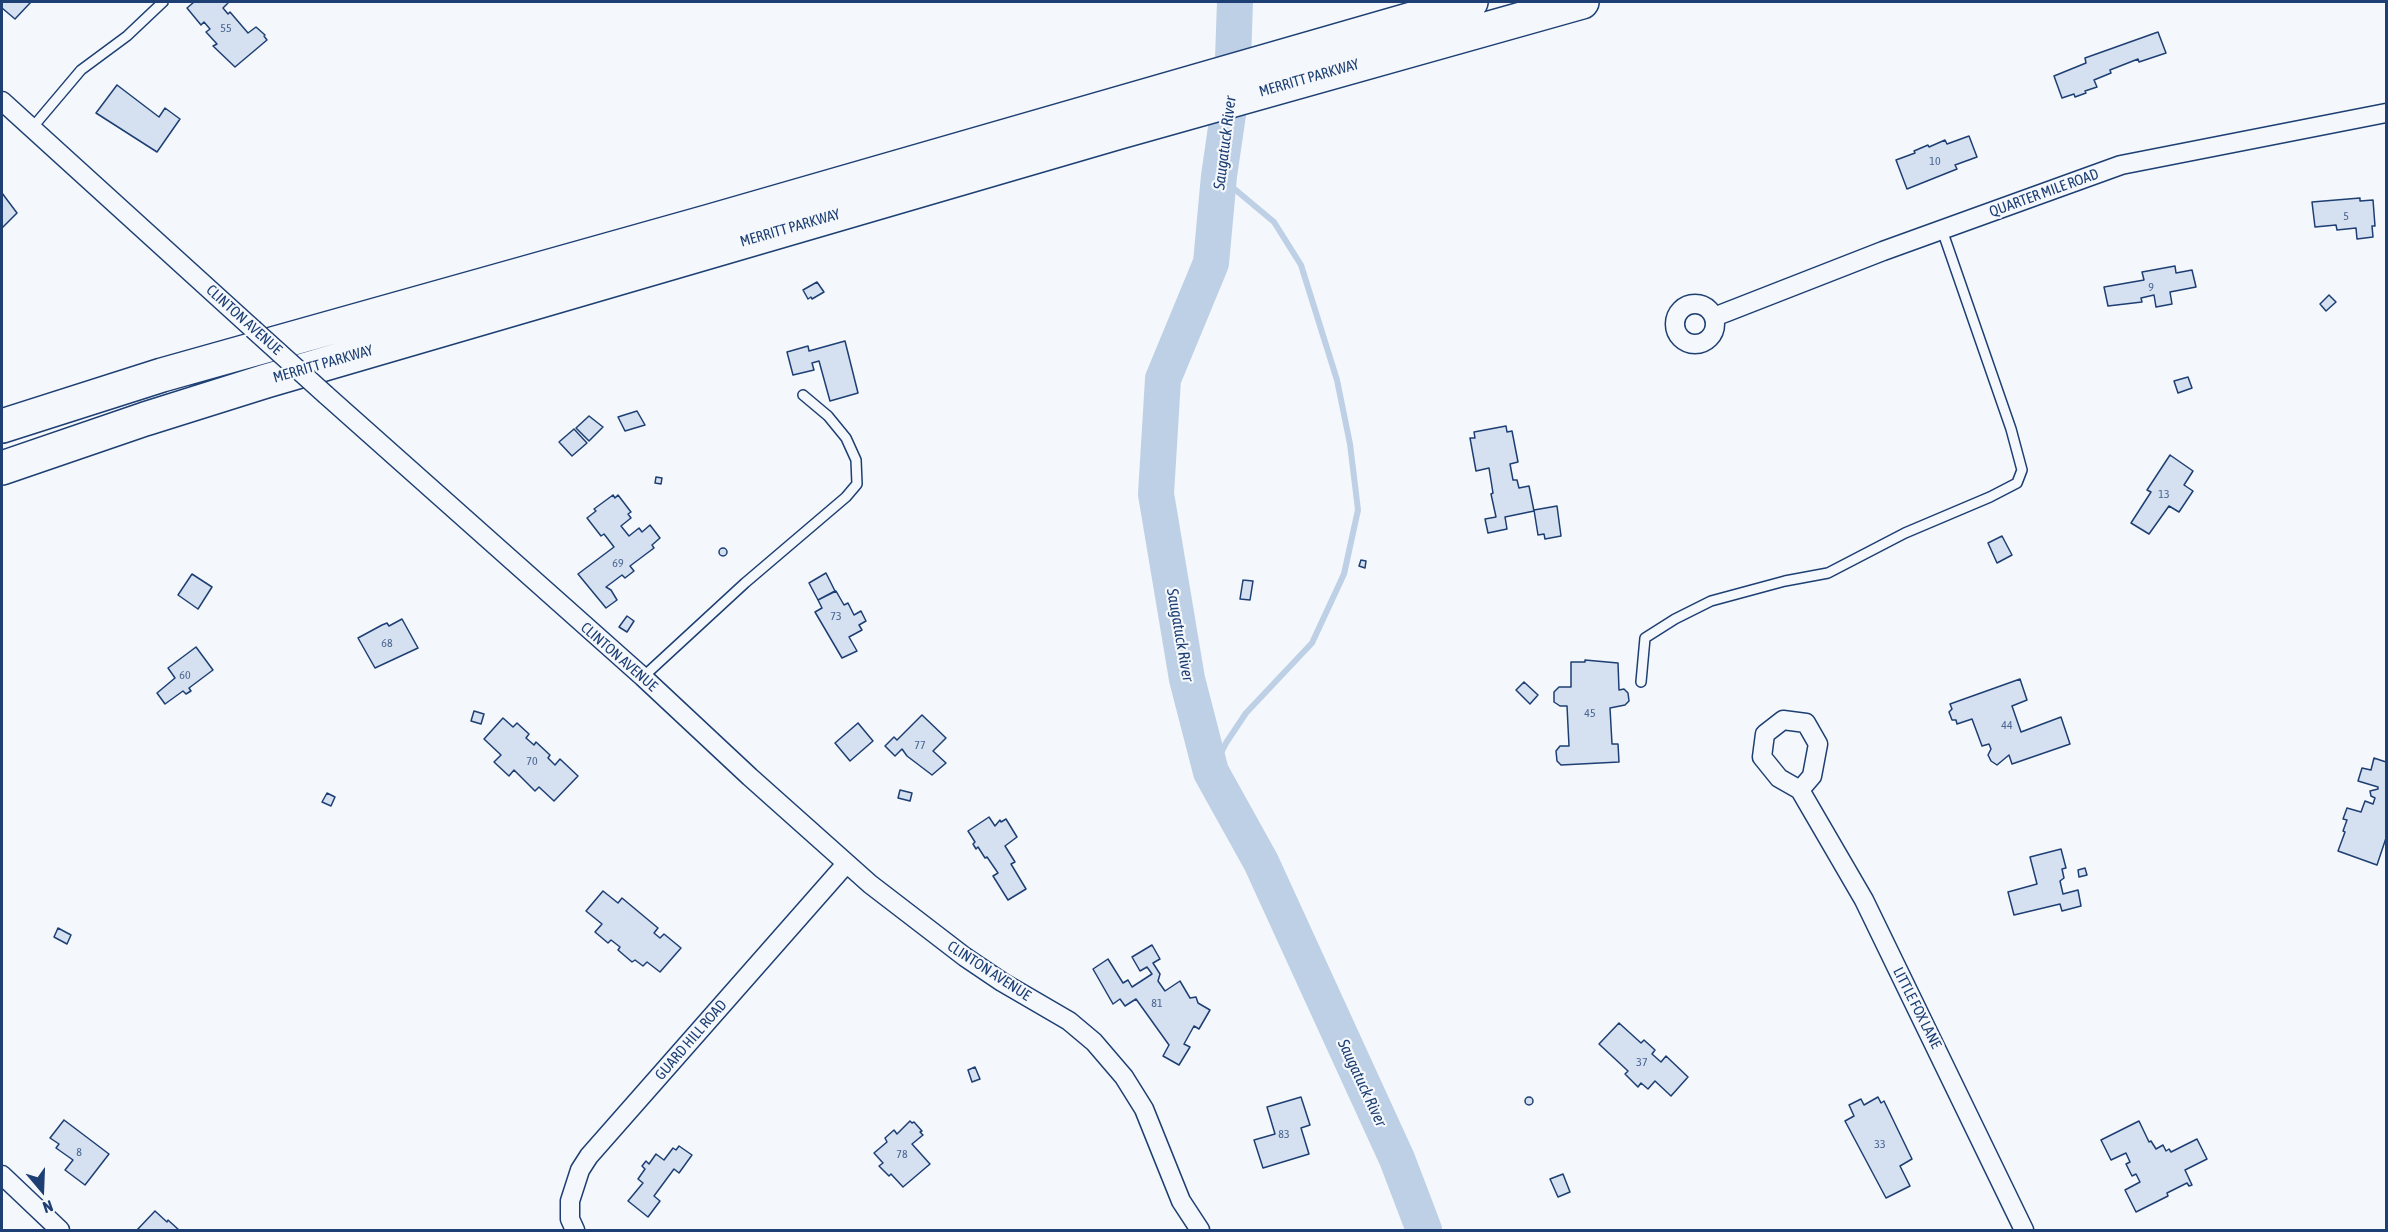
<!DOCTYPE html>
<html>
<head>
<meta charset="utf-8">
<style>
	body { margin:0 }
	#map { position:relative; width:2388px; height:1232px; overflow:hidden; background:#f4f7fb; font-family:"Asap Condensed",sans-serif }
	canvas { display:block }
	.frame { position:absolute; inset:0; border:3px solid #1d3f73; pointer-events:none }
	.north { position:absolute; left:12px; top:1160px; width:60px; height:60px; -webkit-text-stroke:4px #f4f7fb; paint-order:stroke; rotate:161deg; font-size:16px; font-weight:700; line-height:24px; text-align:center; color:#1d3f73 }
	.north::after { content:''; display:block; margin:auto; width:21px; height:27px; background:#1d3f73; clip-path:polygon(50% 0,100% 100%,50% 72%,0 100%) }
</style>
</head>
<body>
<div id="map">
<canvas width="2388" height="1232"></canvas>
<div class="frame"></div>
<div class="north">N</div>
</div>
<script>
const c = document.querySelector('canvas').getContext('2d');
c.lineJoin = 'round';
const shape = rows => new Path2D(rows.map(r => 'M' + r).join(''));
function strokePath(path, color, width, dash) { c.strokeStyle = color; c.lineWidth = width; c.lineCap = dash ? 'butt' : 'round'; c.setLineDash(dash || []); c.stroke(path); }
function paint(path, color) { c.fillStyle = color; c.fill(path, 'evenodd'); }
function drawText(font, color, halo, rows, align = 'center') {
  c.font = font + ' "Asap Condensed",sans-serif'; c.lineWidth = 4.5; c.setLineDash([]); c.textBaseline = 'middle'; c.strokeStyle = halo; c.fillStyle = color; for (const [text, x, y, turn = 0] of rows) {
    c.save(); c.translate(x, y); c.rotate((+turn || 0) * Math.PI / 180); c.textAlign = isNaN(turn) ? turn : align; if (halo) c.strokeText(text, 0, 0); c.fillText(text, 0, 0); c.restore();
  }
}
const stream = shape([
	[1211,772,1226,743,1246,713,1312,643,1344,574,1358,510,1350,444,1337,380,1301,265,1274,222,1219,176]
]);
const river = shape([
	[1235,2,1232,87,1219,176,1211,263,1163,379,1156,494,1187,679,1211,772,1261,862,1397,1159,1424,1230]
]);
const building = shape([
	[2,2,31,2,15,19,2,8,2,2],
	[194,2,227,2,228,3,223,8,228,14,230,12,248,33,256,27,265,35,264,36,267,40,235,67,213,46,217,44,206,32,210,29,204,22,201,25,187,8,194,2],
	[2158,32,2166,53,2139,62,2138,59,2110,70,2111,73,2094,80,2097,87,2085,91,2086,93,2075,97,2074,94,2062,98,2054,76,2086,63,2085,58,2158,32],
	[117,85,159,117,165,108,180,119,157,152,96,113,117,85],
	[1969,136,1977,157,1955,165,1957,169,1907,189,1896,160,1915,153,1914,151,1928,145,1929,147,1945,140,1947,144,1969,136],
	[2,193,17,213,2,228,2,193],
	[2360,198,2360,201,2373,200,2375,226,2372,226,2373,237,2357,239,2356,228,2337,230,2336,225,2315,227,2312,202,2360,198],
	[2175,266,2176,273,2192,270,2196,287,2170,292,2172,304,2156,307,2154,295,2141,298,2142,302,2108,306,2104,287,2144,280,2142,272,2175,266],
	[817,282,824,292,812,299,811,297,808,299,803,290,817,282],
	[2329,295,2336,302,2326,311,2320,304,2329,295],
	[845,341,858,393,830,401,819,361,812,363,814,370,793,375,787,352,808,346,809,351,845,341],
	[2188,377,2192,388,2178,393,2174,381,2188,377],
	[637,411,645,425,625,431,618,417,637,411],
	[589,416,603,427,589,441,576,428,589,416],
	[1506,426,1507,432,1512,431,1518,462,1510,464,1513,480,1517,480,1519,488,1529,486,1534,511,1505,517,1507,529,1488,533,1485,519,1496,517,1491,494,1493,493,1489,468,1476,471,1470,438,1475,438,1474,432,1506,426],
	[574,429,587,443,572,456,559,442,574,429],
	[2170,455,2193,471,2184,485,2193,491,2179,512,2169,506,2149,534,2131,523,2151,492,2147,490,2170,455],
	[656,477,662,478,661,484,655,483,656,477],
	[613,495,615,498,618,495,631,512,628,514,631,518,621,526,629,536,639,528,642,532,650,525,660,538,652,545,654,548,630,566,634,571,625,578,622,575,606,587,611,590,617,600,606,608,578,574,614,547,604,534,601,536,587,518,596,511,594,509,613,495],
	[1557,506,1561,536,1545,539,1544,534,1538,535,1534,510,1557,506],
	[2002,536,2012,555,1997,563,1988,543,2002,536],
	'719 552a4 4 0 1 1 8 0a4 4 0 1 1-8 0Z',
	[1361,560,1366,561,1365,568,1359,566,1361,560],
	[826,573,835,591,818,600,809,583,826,573],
	[192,574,212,587,198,609,178,595,192,574],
	[1243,580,1253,581,1250,600,1240,599,1243,580],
	[836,591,844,605,848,603,854,615,861,611,866,621,859,625,862,630,849,637,857,651,842,658,815,612,822,608,818,600,836,591],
	[627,616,634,621,627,632,619,627,627,616],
	[402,619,418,648,375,668,358,638,382,625,387,623,389,626,402,619],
	[196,647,213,670,189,688,191,691,186,694,183,691,165,704,157,693,175,678,168,668,196,647],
	[1585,660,1618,663,1619,690,1624,689,1628,693,1629,701,1625,705,1610,708,1612,744,1618,744,1619,762,1561,765,1557,761,1556,751,1560,746,1569,746,1567,706,1560,706,1554,702,1554,692,1559,687,1571,687,1571,662,1585,662,1585,660],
	[2020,679,2027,700,2012,706,2021,732,2061,717,2070,744,2012,764,2009,755,1997,765,1991,761,1988,755,1991,749,1989,744,1982,746,1972,719,1957,724,1956,720,1952,720,1949,712,1952,709,1950,704,2020,679],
	[1524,682,1538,695,1530,704,1516,690,1524,682],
	[474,711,484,714,481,724,471,721,474,711],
	[922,715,946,738,933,751,946,763,932,775,907,756,902,749,895,756,885,746,894,737,897,740,922,715],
	[503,718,513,727,517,723,529,734,526,738,534,745,536,742,550,755,548,758,555,765,560,759,578,776,554,801,539,787,535,791,514,770,509,776,494,762,501,755,484,739,503,718],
	[858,723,873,741,850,761,835,743,858,723],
	[2374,758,2386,762,2386,838,2377,865,2338,851,2345,832,2343,831,2347,820,2343,819,2347,808,2361,812,2365,801,2373,804,2375,798,2371,796,2370,791,2378,789,2378,787,2358,781,2362,768,2371,770,2374,758],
	[900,790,912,793,910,801,898,798,900,790],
	[327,793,335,797,331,806,322,802,327,793],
	[989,817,995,826,1000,820,1001,822,1006,819,1017,837,1005,846,1015,862,1011,864,1026,889,1008,900,993,876,998,873,987,857,985,858,978,847,976,849,973,844,975,842,968,831,989,817],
	[2061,849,2066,868,2062,869,2064,878,2060,881,2063,894,2078,890,2081,906,2062,911,2060,904,2014,915,2008,892,2037,884,2030,857,2061,849],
	[2085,868,2087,875,2079,877,2078,870,2085,868],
	[603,891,618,903,622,898,658,928,654,933,660,938,664,934,681,948,660,972,647,962,643,966,635,960,632,962,618,950,620,947,611,940,608,943,595,932,602,924,586,911,603,891],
	[58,928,71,935,67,944,54,937,58,928],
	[1152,945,1160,959,1153,963,1160,974,1158,981,1165,991,1180,981,1190,998,1196,997,1198,1003,1210,1010,1199,1029,1194,1026,1184,1044,1190,1047,1179,1065,1163,1056,1169,1045,1136,999,1125,1006,1120,999,1113,1004,1093,969,1108,959,1123,983,1128,980,1132,987,1152,974,1147,967,1140,971,1132,957,1152,945],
	[1619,1023,1641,1043,1644,1040,1655,1050,1652,1054,1661,1062,1666,1056,1688,1077,1671,1096,1655,1081,1648,1089,1641,1083,1638,1087,1625,1074,1628,1071,1599,1044,1619,1023],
	[975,1067,980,1079,972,1082,968,1070,975,1067],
	'1525 1101a4 4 0 1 1 8 0a4 4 0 1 1-8 0Z',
	[1301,1097,1310,1125,1301,1128,1309,1154,1263,1168,1254,1140,1275,1134,1267,1107,1301,1097],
	[1878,1097,1881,1103,1884,1101,1912,1159,1900,1166,1910,1186,1886,1198,1845,1121,1854,1116,1849,1105,1861,1099,1864,1105,1878,1097],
	[64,1120,109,1154,85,1185,65,1170,73,1160,56,1148,59,1144,50,1138,64,1120],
	[910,1121,912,1123,914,1122,922,1131,920,1132,923,1135,912,1144,930,1164,903,1187,891,1174,889,1176,879,1166,883,1163,874,1153,887,1142,885,1138,894,1130,897,1134,910,1121],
	[2139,1121,2149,1142,2151,1141,2156,1149,2163,1145,2166,1151,2169,1149,2171,1152,2197,1139,2207,1159,2185,1170,2192,1185,2189,1186,2187,1183,2167,1193,2168,1196,2136,1212,2125,1190,2140,1182,2136,1174,2132,1176,2126,1164,2130,1162,2126,1153,2111,1160,2101,1140,2139,1121],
	[679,1146,692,1155,679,1173,674,1169,654,1196,660,1201,648,1217,628,1201,643,1183,638,1179,645,1169,642,1166,646,1161,649,1164,656,1154,664,1160,673,1148,676,1150,679,1146],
	[1563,1174,1570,1192,1558,1197,1550,1179,1563,1174],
	[155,1211,167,1222,168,1220,179,1230,137,1230,155,1211]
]);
const service = shape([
	[32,128,81,70,127,36,163,2],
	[643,677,745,583,846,497,857,484,856,460,846,438,828,416,803,395],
	[1641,682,1645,638,1675,619,1711,601,1785,581,1828,573,1905,533,1990,497,2017,483,2022,470,2011,429,1942,230]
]);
const minor = shape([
	[2,101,253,329],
	'1675 324a20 20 0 1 1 40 0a20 20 0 1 1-40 0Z',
	[1714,317,1883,251,2121,165,2386,113],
	[326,395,643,677,750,777,870,884,965,957,1002,982,1069,1021,1094,1042,1124,1077,1144,1109,1181,1201,1200,1230],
	[1800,790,1812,776,1818,744,1806,723,1783,720,1765,734,1762,757,1779,778,1800,790,1864,900,2024,1230],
	[2,1175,60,1230],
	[575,1230,570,1219,570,1201,580,1170,589,1156,846,864]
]);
const motorway = shape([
	[2,426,162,375,707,222,1471,2],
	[2,468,145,419,266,381,1120,132,1582,2]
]);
const minorBridge = shape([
	[253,329,326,395]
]);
const numberNames = [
	["55",226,28],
	["10",1935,161],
	["5",2346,216],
	["9",2151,287],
	["13",2164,494],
	["69",618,563],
	["73",836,616],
	["68",387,643],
	["60",185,675],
	["45",1590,713],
	["44",2007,725],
	["77",920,745],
	["70",532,761],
	["81",1157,1003],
	["37",1642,1062],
	["83",1284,1134],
	["33",1880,1144],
	["8",79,1152],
	["78",902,1154]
];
const streetNames = [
	["MERRITT PARKWAY",1309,78,-16],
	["QUARTER MILE ROAD",2044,193,-20],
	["MERRITT PARKWAY",790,228,-16],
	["CLINTON AVENUE",244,320,42],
	["MERRITT PARKWAY",323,364,-16],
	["CLINTON AVENUE",619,657,41],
	["CLINTON AVENUE",989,971,33],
	["LITTLE FOX LANE",1917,1008,63],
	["GUARD HILL ROAD",691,1040,-49]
];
const waterNames = [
	["Saugatuck River",1225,143,-83],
	["Saugatuck River",1180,635,80],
	["Saugatuck River",1362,1083,65]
];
strokePath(stream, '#bed0e5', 6);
strokePath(river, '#bed0e5', 36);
paint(building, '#d5e0f0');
strokePath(building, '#1d3f73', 1.5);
strokePath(service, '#1d3f73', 12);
strokePath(minor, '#1d3f73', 21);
strokePath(motorway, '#1d3f73', 36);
strokePath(service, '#f4f7fb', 9);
strokePath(minor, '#f4f7fb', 18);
strokePath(motorway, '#f4f7fb', 33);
strokePath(minorBridge, '#1d3f73', 21, []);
strokePath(minorBridge, '#f4f7fb', 18);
drawText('12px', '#4b6792', null, numberNames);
drawText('15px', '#1d3f73', '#f4f7fb', streetNames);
drawText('italic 16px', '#1d3f73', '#f4f7fb', waterNames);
</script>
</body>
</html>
